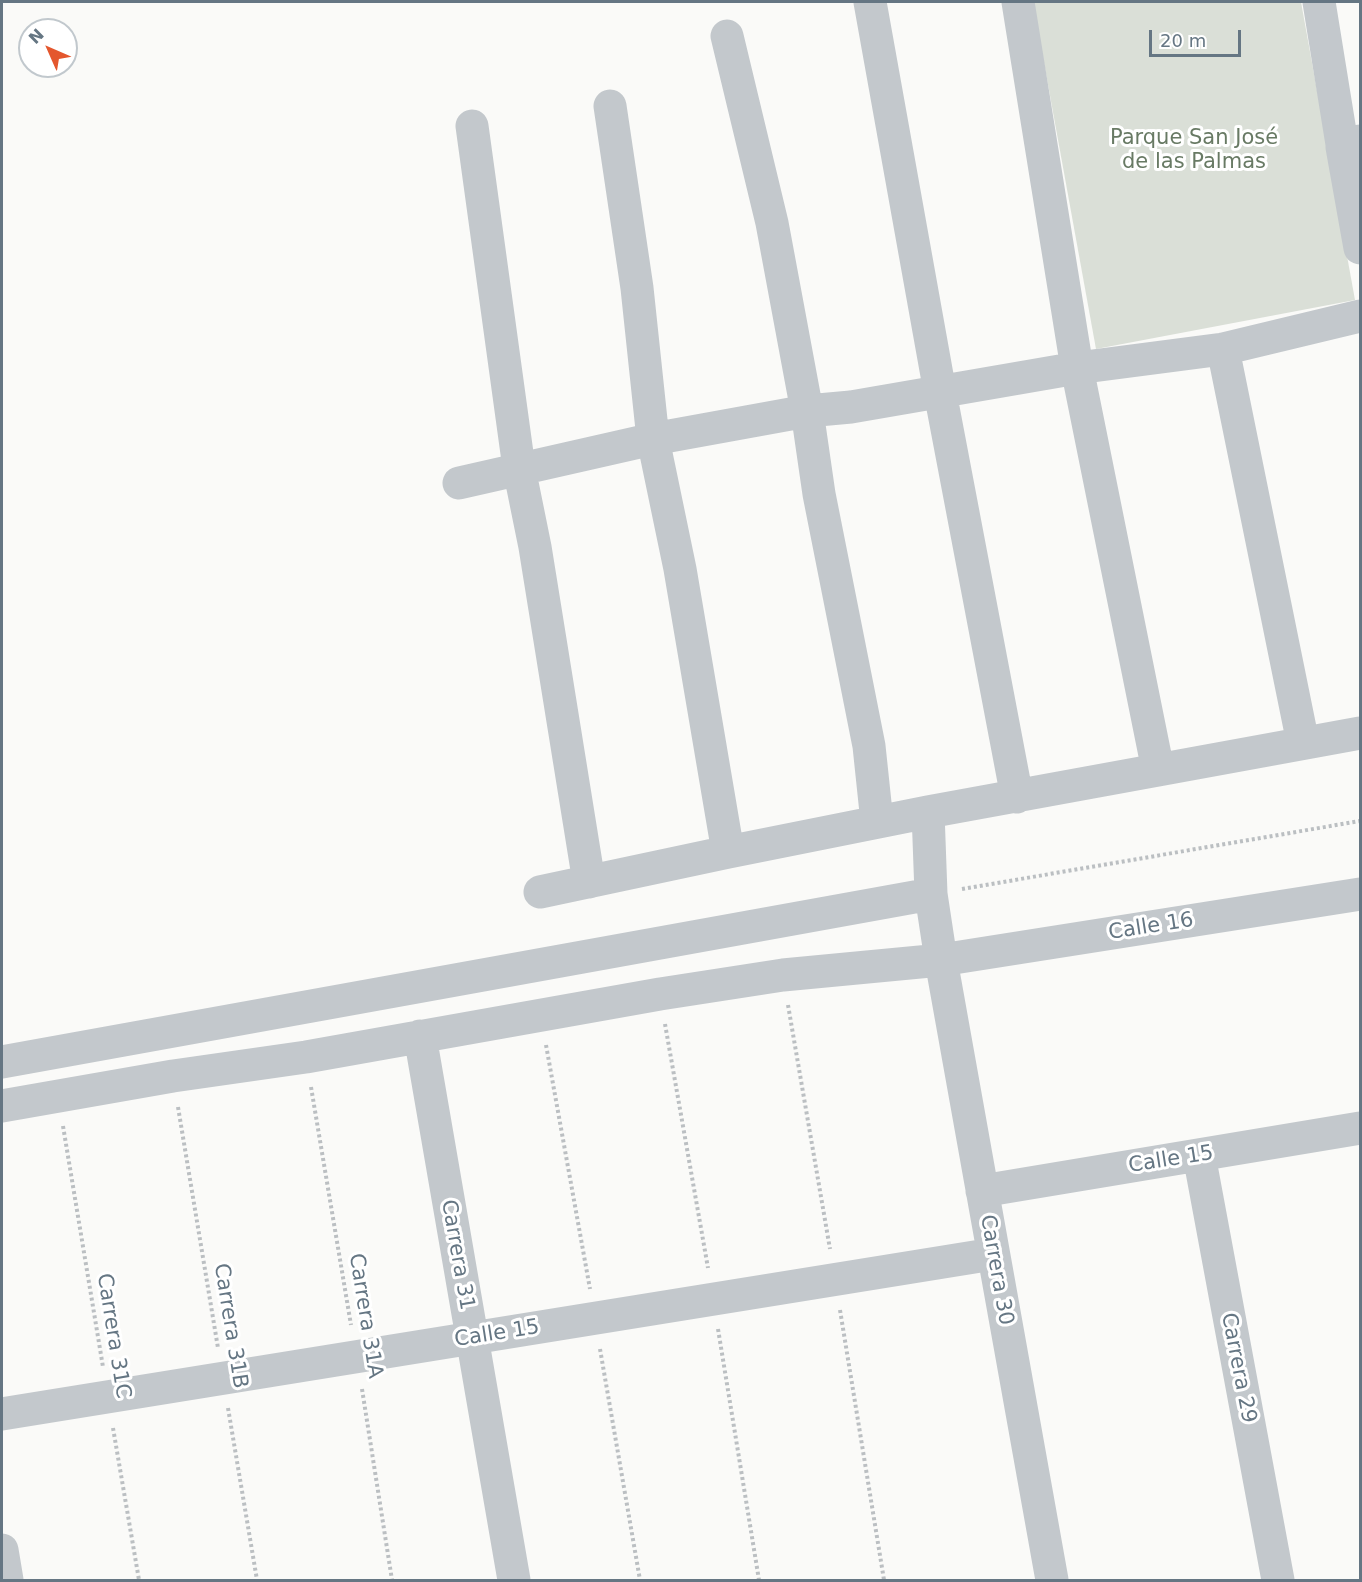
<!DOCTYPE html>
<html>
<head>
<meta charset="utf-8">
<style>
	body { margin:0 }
	#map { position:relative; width:1362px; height:1582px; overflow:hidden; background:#fafaf8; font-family:"DejaVu Sans",sans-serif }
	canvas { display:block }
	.frame { position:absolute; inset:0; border:3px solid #657683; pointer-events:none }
	.north { position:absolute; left:18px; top:18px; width:60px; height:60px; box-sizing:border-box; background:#fff; border:2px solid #c1c8cd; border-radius:50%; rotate:315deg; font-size:16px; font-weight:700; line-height:24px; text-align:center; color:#657683 }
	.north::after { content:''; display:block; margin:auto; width:21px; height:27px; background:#e4572e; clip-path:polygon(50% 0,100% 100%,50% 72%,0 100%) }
	.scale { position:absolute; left:1149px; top:30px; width:92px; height:27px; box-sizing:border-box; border:3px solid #657683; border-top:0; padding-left:8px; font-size:18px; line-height:21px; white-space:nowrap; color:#657683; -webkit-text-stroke:4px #fff; paint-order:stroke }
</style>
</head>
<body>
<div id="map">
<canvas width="1362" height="1582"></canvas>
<div class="frame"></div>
<div class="north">N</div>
<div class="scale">20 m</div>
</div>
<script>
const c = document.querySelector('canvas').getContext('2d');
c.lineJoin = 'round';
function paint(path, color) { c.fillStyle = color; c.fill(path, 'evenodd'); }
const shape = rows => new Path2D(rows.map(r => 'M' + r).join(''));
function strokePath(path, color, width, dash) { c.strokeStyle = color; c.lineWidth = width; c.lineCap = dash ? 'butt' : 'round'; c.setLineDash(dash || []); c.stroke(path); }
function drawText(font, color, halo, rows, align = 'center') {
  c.font = font + ' "DejaVu Sans",sans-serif'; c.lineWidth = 6; c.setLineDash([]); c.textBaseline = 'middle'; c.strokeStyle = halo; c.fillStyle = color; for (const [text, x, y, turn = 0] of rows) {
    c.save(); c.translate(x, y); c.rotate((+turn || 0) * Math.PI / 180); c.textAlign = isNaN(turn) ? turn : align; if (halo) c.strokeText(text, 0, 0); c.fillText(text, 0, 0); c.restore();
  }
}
const green = shape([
	[1033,2,1301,2,1355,300,1096,349]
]);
const path = shape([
	[962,889,1360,821],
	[788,1005,830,1249],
	[665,1024,708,1268],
	[546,1045,590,1289],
	[311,1087,351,1325],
	[178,1107,218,1348],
	[63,1126,103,1367],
	[840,1310,884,1580],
	[718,1329,759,1580],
	[600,1349,640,1580],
	[362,1389,392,1580],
	[228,1408,257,1580],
	[113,1428,139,1580]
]);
const street = shape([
	[870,2,940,392,1017,797],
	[1018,2,1077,368,1158,770],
	[1319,2,1342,144],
	[727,36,772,223,807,411,819,494,869,746,877,822],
	[610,106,637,288,653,439,680,569,728,852],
	[472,126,519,468,535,547,589,882],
	[1360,141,1342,144,1342,147,1360,248],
	[1223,349,1303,743],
	[459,483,653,439,807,411,851,407,1077,368,1223,349,1360,316],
	[928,812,931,894,941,960,1052,1580],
	[540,892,728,852,928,812,1360,733],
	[420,1036,514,1580],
	[2,1062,931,894],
	[2,1106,173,1076,306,1057,660,994,783,975,941,960,1360,894],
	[1199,1155,1278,1580],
	[982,1191,1360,1128],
	[2,1414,993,1254],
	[2,1550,7,1580]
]);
const parkNames = [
	["Parque San José",1194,139],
	["de las Palmas",1194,163]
];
const streetNames = [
	["Calle 16",1151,927,-9],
	["Calle 15",1171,1160,-9],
	["Carrera 31",457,1255,80],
	["Carrera 30",996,1270,80],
	["Carrera 31A",365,1316,81],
	["Carrera 31B",230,1326,81],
	["Calle 15",497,1334,-9],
	["Carrera 31C",113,1336,81],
	["Carrera 29",1238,1368,79]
];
paint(green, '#dadfd7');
strokePath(path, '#bbbfc2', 4, [3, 3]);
strokePath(street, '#c3c8cc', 33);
drawText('21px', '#687a64', '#fff', parkNames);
drawText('21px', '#657683', '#fff', streetNames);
</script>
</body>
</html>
